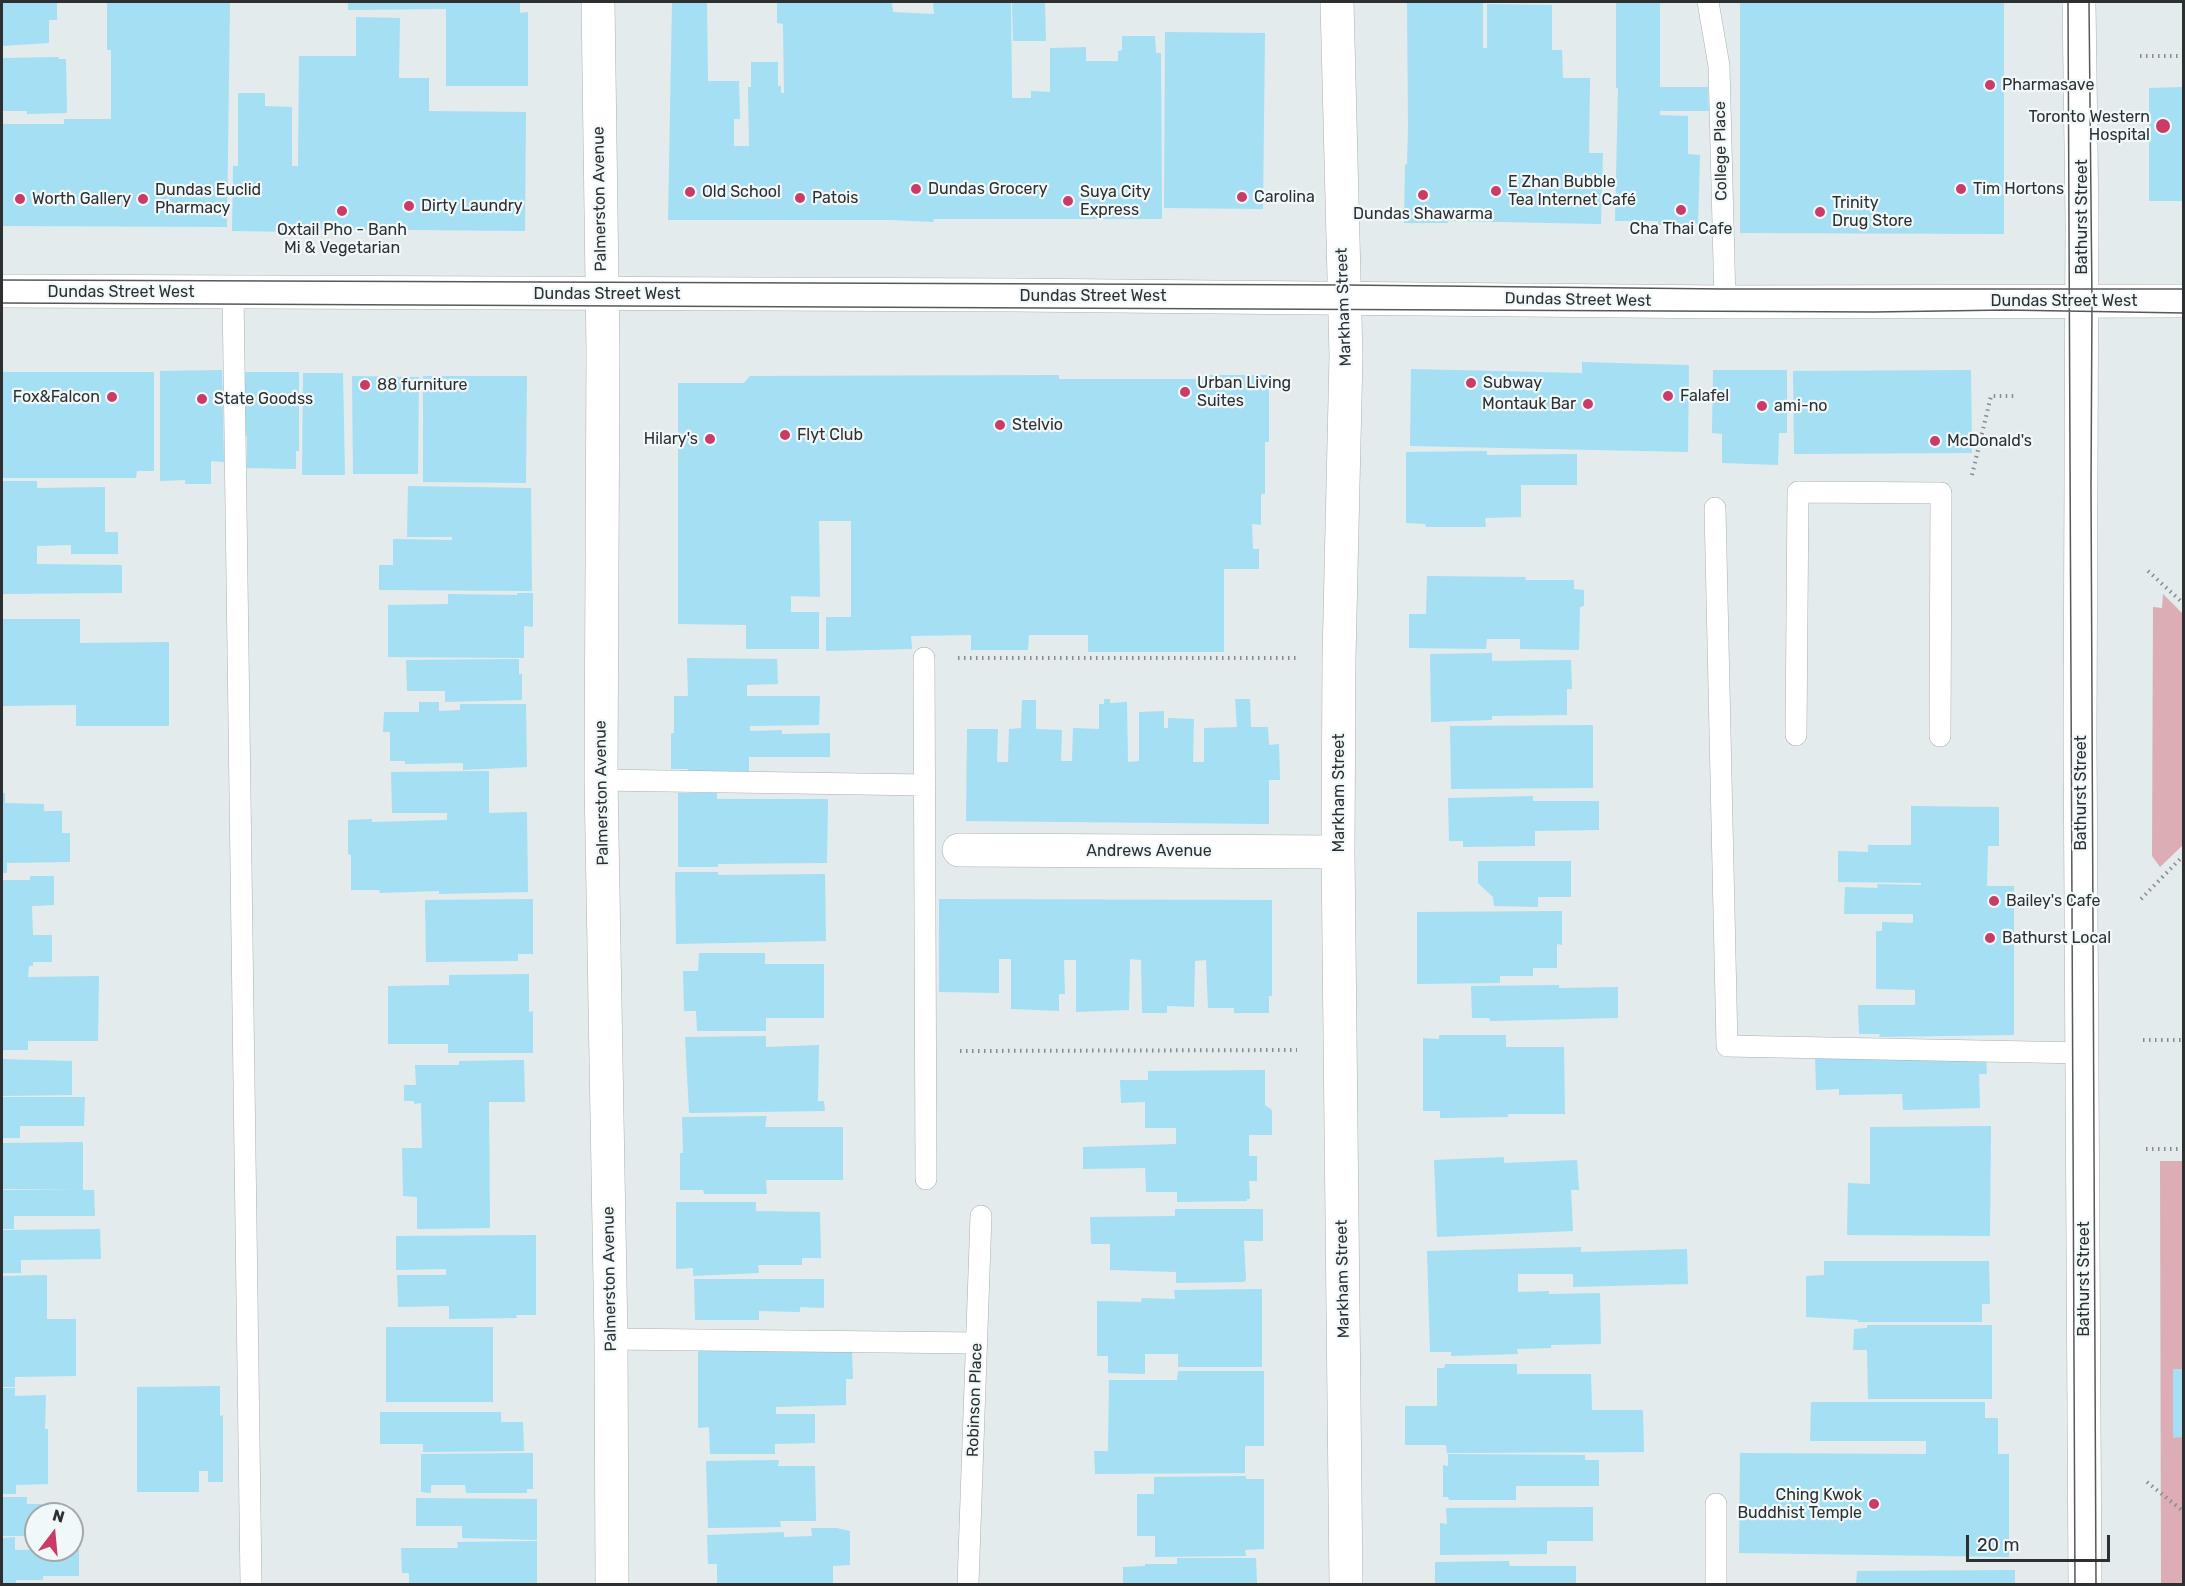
<!DOCTYPE html>
<html>
<head>
<meta charset="utf-8">
<style>
	body { margin:0 }
	#map { position:relative; width:2185px; height:1586px; overflow:hidden; background:#e3ebed; font-family:Rubik,sans-serif }
	canvas { display:block }
	.frame { position:absolute; inset:0; border:3px solid #2d2f30; pointer-events:none }
	.north { position:absolute; left:24px; top:1502px; width:60px; height:60px; box-sizing:border-box; background:#f1f8fa; border:2px solid #a3a8a9; border-radius:50%; rotate:16deg; font-size:16px; font-weight:700; line-height:24px; text-align:center; color:#2d2f30 }
	.north::after { content:''; display:block; margin:auto; width:21px; height:27px; background:#ca3c67; clip-path:polygon(50% 0,100% 100%,50% 72%,0 100%) }
	.scale { position:absolute; left:1966px; top:1535px; width:144px; height:27px; box-sizing:border-box; border:3px solid #2d2f30; border-top:0; padding-left:8px; font-size:18px; line-height:21px; white-space:nowrap; color:#2d2f30; -webkit-text-stroke:4px #f1f8fa; paint-order:stroke }
</style>
</head>
<body>
<div id="map">
<canvas width="2185" height="1586"></canvas>
<div class="frame"></div>
<div class="north">N</div>
<div class="scale">20 m</div>
</div>
<script>
const c = document.querySelector('canvas').getContext('2d');
c.lineJoin = 'round';
function paint(path, color) { c.fillStyle = color; c.fill(path, 'evenodd'); }
const shape = rows => new Path2D(rows.map(r => 'M' + r).join(''));
function strokePath(path, color, width, dash) { c.strokeStyle = color; c.lineWidth = width; c.lineCap = dash ? 'butt' : 'round'; c.setLineDash(dash || []); c.stroke(path); }
function drawText(font, color, halo, rows, align = 'center') {
  c.font = font + ' Rubik,sans-serif'; c.lineWidth = 4.5; c.setLineDash([]); c.textBaseline = 'middle'; c.strokeStyle = halo; c.fillStyle = color; for (const [text, x, y, turn = 0] of rows) {
    c.save(); c.translate(x, y); c.rotate((+turn || 0) * Math.PI / 180); c.textAlign = isNaN(turn) ? turn : align; if (halo) c.strokeText(text, 0, 0); c.fillText(text, 0, 0); c.restore();
  }
}
const green = shape([
	[2163,594,2183,614,2184,844,2160,867,2152,856,2153,607,2162,608],
	[2160,1161,2183,1161,2183,1584,2161,1584]
]);
const building = shape([
	[2,2,57,2,57,20,49,20,49,43,2,46],
	[107,2,230,2,227,227,2,226,2,124,64,124,64,119,111,119,111,50,107,50],
	[348,2,520,2,520,13,528,12,528,86,446,86,446,9,348,10],
	[672,2,707,2,708,81,739,81,740,119,734,119,734,146,749,146,748,87,751,87,751,62,778,62,778,86,781,86,781,93,784,93,783,24,777,23,777,2,892,2,893,12,934,14,933,2,1011,2,1012,98,1031,98,1031,91,1050,92,1050,48,1086,47,1086,61,1118,61,1118,51,1122,50,1122,36,1155,36,1156,53,1161,53,1162,219,934,219,933,222,891,220,668,220],
	[1045,2,1046,41,1013,41,1012,3],
	[1407,2,1483,2,1483,48,1487,48,1487,4,1552,5,1552,50,1562,50,1563,78,1590,78,1589,153,1603,153,1601,224,1448,221,1448,223,1404,223,1405,165,1407,164,1408,127],
	[1616,2,1660,2,1660,87,1708,87,1709,111,1660,111,1660,115,1688,116,1688,154,1700,155,1698,224,1658,225,1658,221,1615,221,1618,88,1616,88],
	[1740,2,2004,2,2004,234,1740,233],
	[356,17,400,18,399,78,429,78,429,111,526,112,525,231,296,229,296,232,232,231,233,166,238,166,238,93,265,93,265,106,292,107,292,166,298,166,299,56,356,56],
	[1165,32,1265,33,1263,209,1164,208],
	[59,57,58,59,66,59,67,113,27,114,27,111,2,111,2,58],
	[2184,87,2184,201,2149,201,2149,88],
	[1582,362,1689,365,1688,452,1410,446,1411,369,1582,373],
	[222,370,224,462,211,461,211,484,185,484,185,480,160,481,160,371],
	[1713,370,1787,370,1787,433,1779,433,1778,465,1722,463,1722,434,1712,433],
	[1971,370,1972,453,1794,454,1793,371],
	[2,372,154,372,154,471,137,471,136,478,2,478],
	[240,372,299,372,299,451,296,451,296,469,247,468,247,436,239,436],
	[303,373,343,373,345,475,302,475],
	[1059,375,1059,379,1207,379,1207,375,1269,375,1269,442,1265,442,1265,494,1261,494,1261,525,1252,524,1253,549,1259,549,1259,569,1224,569,1224,652,1088,652,1088,635,1029,635,1028,650,971,650,971,635,911,636,912,649,826,651,826,617,851,617,851,521,819,521,820,597,791,596,791,612,819,612,819,649,746,649,746,625,678,624,678,383,744,383,750,376],
	[352,376,419,377,418,474,353,474],
	[423,376,527,376,526,483,423,482],
	[1487,451,1487,455,1577,454,1577,485,1521,485,1521,517,1485,518,1486,527,1426,527,1425,524,1406,523,1406,452],
	[2,481,37,481,37,488,105,487,105,532,118,532,118,554,71,554,71,545,37,546,37,564,122,565,122,593,2,594],
	[408,486,531,488,532,591,379,590,379,565,393,565,393,539,452,540,452,537,407,537],
	[1427,576,1526,577,1525,580,1574,580,1574,589,1584,590,1584,606,1580,607,1579,650,1520,649,1520,639,1487,639,1486,649,1409,648,1409,614,1426,614],
	[517,593,533,593,533,627,524,626,524,658,388,657,388,605,448,604,448,594,517,595],
	[2,619,80,619,80,643,169,642,169,726,76,726,76,705,2,706],
	[1492,653,1492,661,1571,660,1572,689,1567,689,1567,715,1492,716,1492,720,1431,722,1430,654],
	[687,658,777,659,778,684,747,685,747,696,820,696,819,725,750,726,750,731,782,730,782,734,830,733,830,757,749,757,749,773,688,773,688,769,671,769,671,733,674,733,674,696,688,696],
	[519,659,519,674,522,674,522,700,445,702,445,691,407,691,406,660],
	[1104,699,1110,699,1110,703,1127,702,1128,762,1139,761,1139,712,1164,711,1164,728,1168,728,1168,718,1194,719,1193,762,1204,762,1204,728,1237,727,1235,699,1250,699,1251,727,1268,727,1269,745,1279,744,1280,780,1269,780,1269,824,966,821,967,729,998,729,997,762,1008,762,1009,729,1021,728,1022,700,1036,700,1036,729,1062,730,1061,761,1072,761,1073,728,1099,729,1099,704,1104,704],
	[419,702,439,702,439,711,460,710,460,704,526,704,527,767,463,770,463,763,405,764,405,761,390,761,390,732,383,732,384,712,419,712],
	[1593,725,1593,788,1451,789,1450,726],
	[489,771,489,813,527,812,528,892,439,894,439,891,380,893,379,890,351,890,351,855,348,854,348,820,372,819,372,822,447,820,447,813,392,813,391,772],
	[2,793,5,793,5,803,44,804,44,811,62,811,62,833,70,833,70,862,7,863,7,873,2,873],
	[678,793,717,793,717,799,828,799,827,863,718,864,718,867,678,867],
	[1533,796,1533,801,1599,801,1599,830,1535,831,1535,846,1463,847,1463,841,1449,841,1448,798],
	[1911,806,1999,807,1999,846,1988,846,1987,886,2014,886,2014,1035,1879,1037,1880,1034,1859,1034,1858,1005,1915,1005,1915,990,1876,989,1876,931,1882,931,1882,922,1913,923,1913,914,1844,914,1845,887,1878,888,1877,884,1921,885,1921,883,1838,882,1838,851,1868,852,1868,845,1911,845],
	[1478,861,1571,861,1571,897,1538,897,1538,907,1494,906,1493,897,1478,883],
	[675,872,718,872,718,875,825,874,826,941,676,944],
	[30,876,54,876,54,905,32,906,33,935,52,935,52,962,33,962,33,966,29,966,28,977,99,976,98,1041,28,1041,28,1050,2,1050,2,880,30,880],
	[533,899,533,954,518,954,518,961,426,962,425,900],
	[939,899,1272,900,1272,996,1269,996,1269,1013,1234,1013,1234,1008,1208,1008,1206,960,1195,961,1194,1007,1167,1006,1167,1013,1142,1013,1141,960,1130,959,1129,1010,1076,1012,1076,960,1064,960,1065,994,1059,994,1059,1011,1011,1009,1011,959,999,959,999,993,939,992],
	[1562,911,1562,945,1557,944,1557,968,1533,968,1533,976,1500,976,1500,983,1417,984,1417,912],
	[699,953,765,953,765,964,824,964,824,1018,766,1018,766,1031,697,1031,696,1011,684,1011,683,971,698,971],
	[529,974,529,1012,533,1011,533,1053,448,1053,448,1044,388,1044,388,986,449,985,449,975],
	[1559,985,1559,988,1618,987,1618,1018,1490,1021,1489,1018,1472,1018,1471,986],
	[1439,1035,1506,1035,1506,1047,1564,1047,1565,1114,1508,1114,1508,1117,1440,1118,1440,1111,1423,1111,1423,1038,1439,1039],
	[766,1036,766,1047,819,1045,818,1101,824,1101,825,1111,689,1113,685,1037],
	[1815,1054,1986,1056,1987,1074,1979,1074,1980,1108,1903,1110,1902,1094,1839,1095,1839,1089,1816,1090],
	[2,1059,72,1061,72,1095,2,1096],
	[524,1060,525,1102,489,1102,490,1228,417,1229,417,1197,403,1196,402,1148,422,1148,421,1103,414,1104,414,1101,404,1101,404,1085,416,1085,415,1065,459,1065,459,1061],
	[1265,1070,1265,1105,1272,1110,1272,1135,1249,1135,1249,1156,1257,1156,1257,1181,1249,1181,1250,1199,1247,1199,1247,1201,1177,1202,1177,1192,1146,1192,1145,1168,1083,1169,1083,1147,1176,1144,1176,1128,1145,1128,1145,1102,1121,1103,1120,1080,1148,1080,1148,1071],
	[2,1097,85,1097,84,1126,20,1126,20,1138,2,1138],
	[767,1116,765,1127,843,1127,843,1180,766,1180,767,1194,704,1194,703,1190,680,1190,680,1153,683,1153,682,1117],
	[1991,1126,1990,1236,1847,1235,1848,1183,1870,1184,1870,1127],
	[83,1142,83,1190,94,1190,95,1216,14,1216,14,1229,2,1229,2,1190,79,1190,2,1189,2,1143],
	[1504,1157,1504,1163,1577,1160,1579,1190,1571,1190,1573,1231,1437,1237,1434,1160],
	[676,1202,756,1202,756,1211,820,1212,821,1258,802,1258,802,1265,758,1265,759,1273,693,1276,693,1268,676,1269],
	[1175,1209,1263,1209,1263,1241,1244,1241,1246,1280,1244,1282,1176,1283,1176,1272,1110,1270,1110,1244,1091,1244,1090,1217,1175,1216],
	[100,1229,101,1259,21,1260,21,1273,2,1273,2,1230],
	[536,1235,536,1315,516,1315,517,1318,449,1319,449,1306,398,1307,397,1275,446,1275,446,1269,396,1270,396,1236],
	[1581,1247,1581,1252,1687,1249,1688,1284,1573,1287,1573,1274,1518,1274,1518,1292,1549,1291,1549,1294,1600,1293,1601,1344,1551,1345,1551,1348,1517,1349,1518,1354,1451,1356,1451,1352,1430,1352,1427,1251],
	[1824,1261,1989,1261,1990,1304,1982,1304,1982,1322,1858,1322,1858,1320,1806,1317,1806,1276,1824,1275],
	[47,1275,47,1319,76,1319,76,1376,15,1377,15,1387,2,1387,2,1276],
	[694,1279,824,1279,824,1308,800,1307,800,1312,759,1311,759,1320,695,1320],
	[1262,1289,1262,1367,1178,1367,1178,1354,1145,1354,1145,1374,1108,1373,1108,1356,1097,1356,1097,1301,1141,1302,1142,1298,1175,1299,1174,1290],
	[1867,1325,1992,1325,1992,1399,1868,1399,1867,1350,1853,1350,1854,1329,1867,1328],
	[386,1327,493,1327,493,1402,386,1402],
	[775,1343,775,1352,852,1351,853,1379,846,1379,846,1405,776,1407,776,1414,815,1414,815,1443,775,1444,775,1454,710,1454,709,1427,698,1428,698,1344],
	[1445,1364,1517,1364,1517,1374,1591,1374,1592,1410,1643,1410,1644,1452,1447,1453,1446,1445,1405,1445,1405,1406,1437,1406,1437,1368,1444,1368],
	[2173,1369,2184,1369,2184,1437,2173,1438],
	[1178,1371,1264,1371,1264,1446,1245,1446,1245,1473,1095,1474,1094,1451,1108,1451,1109,1380,1177,1380],
	[220,1386,220,1416,223,1415,223,1482,208,1482,208,1471,199,1471,199,1492,137,1492,137,1387],
	[2,1388,15,1388,15,1396,46,1395,45,1429,48,1429,48,1484,16,1485,16,1494,2,1494],
	[1811,1402,1985,1402,1985,1418,1998,1418,1998,1454,2009,1454,2009,1557,1739,1553,1740,1453,1926,1454,1926,1441,1810,1441],
	[380,1412,501,1412,501,1422,523,1422,524,1451,423,1452,423,1444,380,1444],
	[533,1453,533,1489,527,1489,527,1493,466,1493,465,1485,431,1485,431,1493,421,1492,421,1454],
	[1448,1454,1585,1455,1585,1460,1599,1460,1599,1486,1516,1486,1516,1500,1449,1500,1448,1497,1443,1497,1443,1465,1448,1466],
	[779,1460,778,1466,815,1466,816,1521,780,1521,781,1527,708,1528,706,1461],
	[1246,1476,1246,1479,1264,1479,1264,1549,1245,1550,1246,1556,1155,1557,1155,1536,1137,1536,1137,1494,1154,1494,1154,1477],
	[2,1497,27,1497,27,1504,57,1504,57,1514,36,1514,36,1536,2,1536],
	[416,1498,537,1499,537,1540,462,1538,462,1526,416,1526],
	[1593,1507,1593,1541,1547,1541,1547,1554,1440,1555,1440,1523,1447,1524,1446,1508],
	[811,1528,837,1528,850,1531,850,1565,833,1566,833,1584,717,1584,717,1564,708,1564,707,1535,784,1532,784,1537,812,1536],
	[15,1537,15,1550,79,1549,79,1576,43,1576,43,1580,16,1580,16,1584,2,1584,2,1538],
	[537,1541,537,1584,409,1584,409,1573,402,1573,401,1548,458,1548,457,1542],
	[1177,1558,1256,1558,1257,1584,1123,1584,1123,1567,1145,1566,1145,1564,1177,1564],
	[1509,1561,1510,1566,1576,1566,1576,1584,1435,1584,1435,1562],
	[2015,1570,2015,1584,1856,1584,1857,1571]
]);
const path = shape([
	[2140,56,2184,56],
	[1972,475,1991,396,2017,396],
	[2148,571,2184,604],
	[958,658,1299,658],
	[2141,899,2184,855],
	[2143,1040,2184,1040],
	[960,1051,1297,1050],
	[2146,1149,2184,1149],
	[2147,1482,2184,1512]
]);
const service = shape([
	[1708,2,1719,66,1725,302],
	[233,292,251,1584],
	[1715,508,1727,1046,2083,1053],
	[924,658,926,1179],
	[1796,735,1798,492,1941,493,1940,736],
	[601,780,925,785],
	[611,1339,977,1343],
	[968,1584,981,1216],
	[1716,1584,1716,1504]
]);
const minor = shape([
	[598,2,603,351,601,780,611,1339,612,1584],
	[1337,2,1346,356,1339,658,1338,852,1346,1584],
	[959,850,1338,852]
]);
const secondary = shape([
	[2079,2,2082,218,2080,737,2085,1584],
	[2,291,1014,295,1725,302,2184,301]
]);
const tram = shape([
	[2068,2,2075,1584],
	[2089,2,2092,301,2091,487,2096,1584],
	[2,280,1344,285,1724,289,2184,289],
	[2,303,1874,312,2006,310,2184,313]
]);
const markers = [
	[1990,85,6,"#ca3c67"],
	[2163,126,8,"#ca3c67"],
	[916,189,6,"#ca3c67"],
	[1961,189,6,"#ca3c67"],
	[1496,191,6,"#ca3c67"],
	[690,192,6,"#ca3c67"],
	[1423,195,6,"#ca3c67"],
	[1242,197,6,"#ca3c67"],
	[800,198,6,"#ca3c67"],
	[20,199,6,"#ca3c67"],
	[143,199,6,"#ca3c67"],
	[1068,201,6,"#ca3c67"],
	[409,206,6,"#ca3c67"],
	[1681,210,6,"#ca3c67"],
	[342,211,6,"#ca3c67"],
	[1820,212,6,"#ca3c67"],
	[1471,383,6,"#ca3c67"],
	[365,385,6,"#ca3c67"],
	[1185,392,6,"#ca3c67"],
	[1668,396,6,"#ca3c67"],
	[112,397,6,"#ca3c67"],
	[202,399,6,"#ca3c67"],
	[1588,404,6,"#ca3c67"],
	[1762,406,6,"#ca3c67"],
	[1000,425,6,"#ca3c67"],
	[785,435,6,"#ca3c67"],
	[710,439,6,"#ca3c67"],
	[1935,441,6,"#ca3c67"],
	[1994,901,6,"#ca3c67"],
	[1990,938,6,"#ca3c67"],
	[1874,1504,6,"#ca3c67"]
];
const poiNames = [
	["Pharmasave",2002,85],
	["Toronto Western",2150,117,"right"],
	["Hospital",2150,135,"right"],
	["E Zhan Bubble",1508,182],
	["Tea Internet Café",1508,200],
	["Dundas Grocery",928,189],
	["Tim Hortons",1973,189],
	["Dundas Euclid",155,190],
	["Pharmacy",155,208],
	["Old School",702,192],
	["Suya City",1080,192],
	["Express",1080,210],
	["Carolina",1254,197],
	["Patois",812,198],
	["Worth Gallery",32,199],
	["Trinity",1832,203],
	["Drug Store",1832,221],
	["Dirty Laundry",421,206],
	["Dundas Shawarma",1423,214,"center"],
	["Cha Thai Cafe",1681,229,"center"],
	["Oxtail Pho - Banh",342,230,"center"],
	["Mi & Vegetarian",342,248,"center"],
	["Urban Living",1197,383],
	["Suites",1197,401],
	["Subway",1483,383],
	["88 furniture",377,385],
	["Falafel",1680,396],
	["Fox&Falcon",100,397,"right"],
	["State Goodss",214,399],
	["Montauk Bar",1576,404,"right"],
	["ami-no",1774,406],
	["Stelvio",1012,425],
	["Flyt Club",797,435],
	["Hilary's",698,439,"right"],
	["McDonald's",1947,441],
	["Bailey's Cafe",2006,901],
	["Bathurst Local",2002,938],
	["Ching Kwok",1862,1495,"right"],
	["Buddhist Temple",1862,1513,"right"]
];
const streetNames = [
	["College Place",1721,151,-91],
	["Palmerston Avenue",600,199,-91],
	["Bathurst Street",2082,217,-90],
	["Dundas Street West",121,292],
	["Dundas Street West",607,294],
	["Dundas Street West",1093,296],
	["Dundas Street West",1578,300,1],
	["Dundas Street West",2064,301],
	["Markham Street",1344,307,-92],
	["Palmerston Avenue",602,793,-91],
	["Markham Street",1339,793,-90],
	["Bathurst Street",2081,793,-90],
	["Andrews Avenue",1149,851],
	["Palmerston Avenue",610,1279,-91],
	["Markham Street",1343,1279,-91],
	["Bathurst Street",2084,1279,-90],
	["Robinson Place",975,1400,-88]
];
paint(green, '#dcadb5');
paint(building, '#a4dff3');
strokePath(service, '#a9b0b2', 22);
strokePath(minor, '#a9b0b2', 34);
strokePath(secondary, '#a9b0b2', 34);
strokePath(path, '#878c8d', 4, [1.5, 4.5]);
strokePath(service, '#fff', 21);
strokePath(minor, '#fff', 33);
strokePath(secondary, '#fff', 33);
strokePath(tram, '#55595a', 1.5);
for (const [x, y, r, color] of markers) { const dot = new Path2D(); dot.arc(x, y, r, 0, 2 * Math.PI); c.fillStyle = color; c.fill(dot); strokePath(dot, '#f1f8fa', 2); }
drawText('16px', '#2d2f30', '#f1f8fa', poiNames, 'left');
drawText('16px', '#2d2f30', '#f1f8fa', streetNames);
</script>
</body>
</html>
